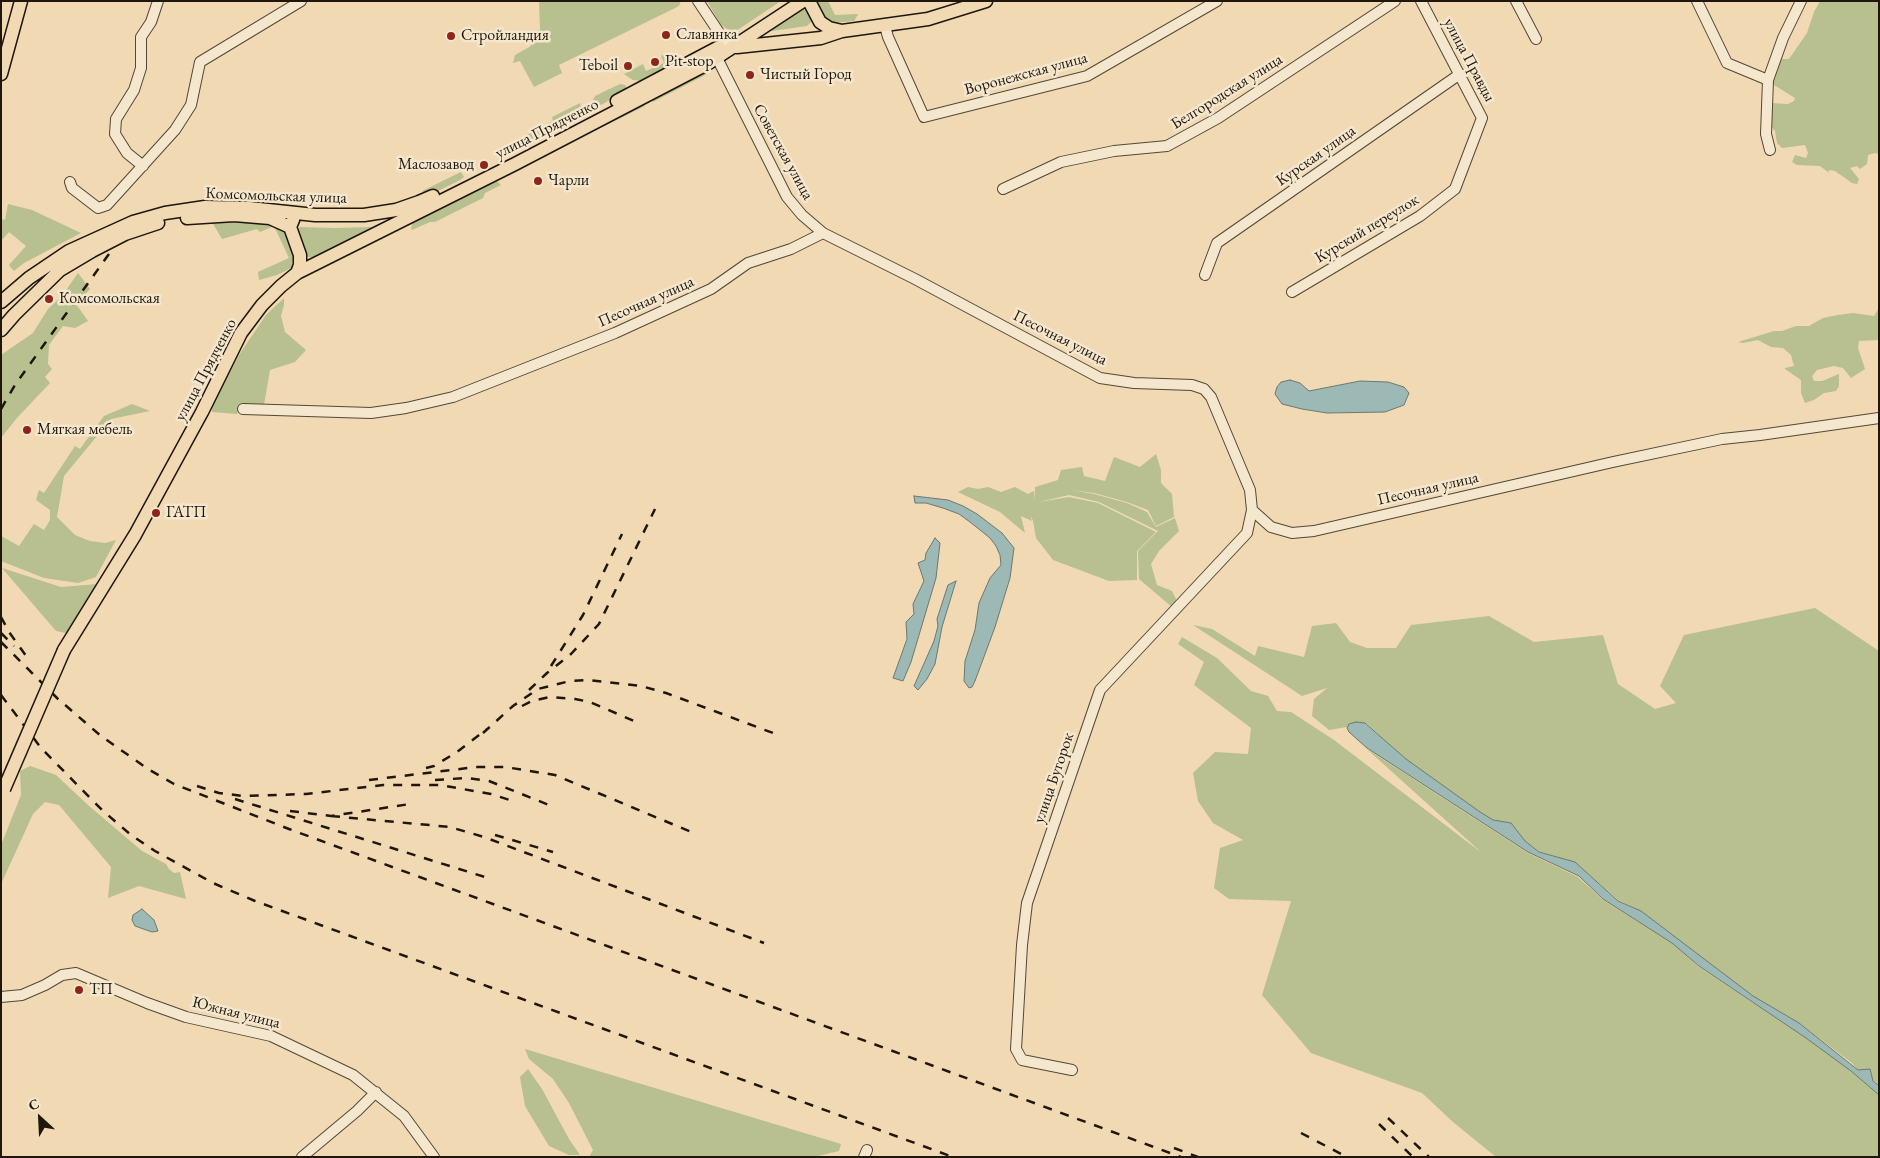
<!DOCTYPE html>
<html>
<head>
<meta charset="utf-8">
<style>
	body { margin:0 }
	#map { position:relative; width:1880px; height:1158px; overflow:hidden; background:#f0d9b3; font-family:"EB Garamond",serif }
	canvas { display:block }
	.frame { position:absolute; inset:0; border:2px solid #1f170c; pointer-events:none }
	.north { position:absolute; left:15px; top:1093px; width:50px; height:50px; -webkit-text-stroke:4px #f5e6ce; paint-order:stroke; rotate:335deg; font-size:14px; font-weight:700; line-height:20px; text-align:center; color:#1f170c }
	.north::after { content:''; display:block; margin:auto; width:18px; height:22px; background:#1f170c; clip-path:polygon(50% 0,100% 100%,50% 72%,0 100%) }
</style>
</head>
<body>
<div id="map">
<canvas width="1880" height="1158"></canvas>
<div class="frame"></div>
<div class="north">С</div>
</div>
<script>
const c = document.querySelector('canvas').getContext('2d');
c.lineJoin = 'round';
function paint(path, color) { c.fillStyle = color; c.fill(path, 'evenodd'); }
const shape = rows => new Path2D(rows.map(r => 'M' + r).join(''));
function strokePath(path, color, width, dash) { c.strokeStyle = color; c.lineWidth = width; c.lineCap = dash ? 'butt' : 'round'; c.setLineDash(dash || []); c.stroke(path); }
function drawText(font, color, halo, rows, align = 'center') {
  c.font = font + ' "EB Garamond",serif'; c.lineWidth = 5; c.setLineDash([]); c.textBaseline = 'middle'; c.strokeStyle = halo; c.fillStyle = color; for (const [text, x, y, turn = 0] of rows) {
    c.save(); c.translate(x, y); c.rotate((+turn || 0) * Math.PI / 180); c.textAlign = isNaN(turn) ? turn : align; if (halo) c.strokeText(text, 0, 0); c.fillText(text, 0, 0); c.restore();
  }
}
const green = shape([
	[539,1,681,1,679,6,673,9,559,65,562,73,534,87,520,61,513,63,515,55,531,46,530,32,540,30],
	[707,1,781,1,739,29,733,31,727,29,721,25],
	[818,1,828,1,835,15,858,14,857,16,854,21,831,23,823,18,819,9],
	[1820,1,1879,1,1879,154,1875,153,1868,155,1867,164,1860,169,1857,166,1850,168,1859,179,1857,184,1852,183,1835,171,1830,170,1828,172,1820,166,1797,165,1792,162,1795,155,1806,158,1808,153,1805,145,1782,148,1777,143,1775,131,1769,124,1771,103,1788,104,1794,101,1795,98,1774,85,1770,79,1780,59,1789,59,1807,33,1814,12],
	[806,9,811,16,811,22,807,26,772,31,772,28,800,10],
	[664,54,667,61,670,61,671,66,642,81,633,80,624,74,643,64,646,71,664,63,661,56],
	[705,71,707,74,653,102,653,98],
	[620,84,625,85,627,89,625,92,599,106,596,105,593,100,595,96],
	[580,103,582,111,579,117,533,140,530,140,526,135,553,121,552,117],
	[643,103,645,106,592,132,601,125],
	[461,172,464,177,460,180,430,195,426,195,422,191],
	[496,180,501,185,485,193,483,198,435,222,430,222,412,230,411,229,413,221],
	[8,204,32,210,81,233,24,263,14,271,9,265,26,246,9,232,1,241,1,219,5,220],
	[243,220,273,224,285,230,294,256,291,268,277,275,259,280,258,272,289,258,274,226,260,232,257,229,222,239,212,222],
	[300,227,335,228,372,227,372,230,314,257,308,257,303,253,297,231],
	[78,273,90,289,76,304,88,321,75,328,63,326,49,345,48,364,52,369,45,377,50,383,16,419,1,438,1,355,33,333,48,309,62,296],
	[284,298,284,305,281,316,285,332,306,350,295,362,270,370,264,405,241,404,237,414,212,412,212,406,239,355,266,315],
	[1879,308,1879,340,1859,341,1858,348,1865,369,1851,378,1843,368,1834,366,1817,370,1812,376,1814,381,1822,381,1839,374,1839,386,1836,391,1824,393,1814,400,1805,403,1801,393,1801,380,1785,369,1785,368,1794,366,1791,355,1783,348,1771,347,1758,340,1743,343,1738,342,1774,331,1782,331,1796,326,1809,326,1823,318,1838,315,1853,313,1874,316],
	[132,404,150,411,111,419,64,476,57,517,75,535,90,541,105,543,116,540,96,577,78,583,44,578,1,561,1,536,19,546,34,524,44,530,50,520,50,510,36,500,39,490,44,493,75,446,80,449,104,416],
	[1156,454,1161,470,1161,483,1172,494,1174,517,1156,526,1148,510,1127,502,1094,493,1071,490,1054,495,1071,490,1094,494,1127,503,1147,512,1156,527,1175,518,1179,531,1159,551,1151,564,1157,585,1172,591,1178,603,1172,607,1139,579,1138,551,1158,531,1099,502,1069,495,1039,502,1069,497,1098,503,1156,532,1137,551,1137,580,1109,581,1053,560,1036,538,1033,521,1030,514,1032,521,1021,516,1025,533,1000,512,958,492,968,487,978,489,988,487,1001,492,1015,487,1028,494,1034,491,1035,500,1035,487,1058,480,1061,470,1082,467,1084,476,1105,481,1114,457,1140,467],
	[2,568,61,587,98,584,73,629,66,633,56,631],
	[1815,608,1879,651,1879,1085,1873,1080,1870,1069,1858,1070,1852,1063,1799,1023,1753,996,1641,911,1618,900,1575,862,1540,852,1525,841,1511,823,1493,820,1480,812,1406,759,1366,723,1356,722,1350,724,1347,727,1329,730,1312,716,1314,699,1327,688,1302,696,1193,625,1212,629,1255,656,1258,646,1304,657,1312,626,1336,623,1350,642,1367,648,1396,648,1411,625,1489,616,1534,642,1603,635,1618,684,1655,709,1676,703,1660,686,1684,635],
	[1182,637,1217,658,1251,691,1268,696,1277,711,1291,712,1334,740,1482,853,1349,733,1367,749,1528,853,1578,877,1603,900,1672,943,1699,967,1806,1038,1851,1071,1879,1095,1879,1157,1496,1157,1453,1122,1422,1093,1311,1053,1262,995,1291,901,1229,899,1214,888,1220,848,1243,840,1213,823,1198,801,1193,773,1215,752,1248,754,1251,728,1194,685,1204,662,1178,644],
	[30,766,56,775,88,805,142,851,166,864,169,869,174,873,180,872,186,899,139,886,108,898,111,867,59,805,45,802,33,814,1,884,1,845,21,795,20,771],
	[525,1049,841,1144,839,1151,814,1157,589,1157,593,1150,569,1103,553,1079,529,1059],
	[528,1069,542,1089,569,1139,580,1155,569,1155,549,1146,525,1106,520,1077]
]);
const water = shape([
	[1290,380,1300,383,1309,391,1360,381,1388,382,1404,387,1409,393,1404,405,1385,412,1327,413,1302,409,1282,404,1275,394,1277,387,1281,382,1290,380],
	[914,496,948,500,963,506,977,514,1002,533,1014,548,1010,578,995,627,975,681,972,687,969,688,964,681,965,661,975,630,979,603,990,578,1001,565,1000,555,996,546,990,538,970,522,959,514,943,508,926,503,915,503,914,496],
	[935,538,940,543,936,578,911,662,903,681,893,678,907,639,906,622,914,614,913,604,924,581,918,563,925,560,926,553,935,538],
	[956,581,942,627,935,664,927,679,918,690,914,686,934,641,938,626,937,619,948,585,956,581],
	[1356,722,1365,723,1406,759,1480,812,1493,820,1511,823,1525,841,1539,852,1575,862,1618,901,1641,911,1753,996,1799,1023,1858,1070,1870,1069,1873,1081,1879,1086,1879,1095,1851,1071,1806,1038,1699,966,1672,943,1603,899,1579,876,1528,852,1367,748,1349,732,1347,728,1349,724,1356,722],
	[142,909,154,920,158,931,152,932,135,926,132,920,133,915,142,909]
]);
const minor = shape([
	[698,1,726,43,717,58,787,197,802,215,823,233],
	[1516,1,1536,39],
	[1697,1,1727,63,1768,80],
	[885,26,888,37,924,117,1087,76,1217,1],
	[1770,150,1766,134,1768,80,1783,38,1801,1],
	[143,166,127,153,115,134,116,119,134,90,141,68,141,37,151,22,158,1],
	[70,182,72,188,98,208,107,205,175,130,191,105,200,62,301,1],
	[1003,189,1061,162,1114,151,1167,146,1218,118,1395,1],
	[1205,275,1217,243,1460,74],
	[1292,292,1420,216,1455,189,1482,118,1421,1],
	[243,409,371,413,406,408,453,397,615,333,711,289,748,263,791,249,823,233,915,279,1100,378,1134,383,1192,385,1204,389,1211,397,1250,490,1252,510,1247,533,1100,690,1027,903,1022,945,1016,1049,1022,1060,1072,1070],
	[1252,510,1271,527,1292,533,1314,531,1613,462,1722,439,1760,435,1879,418],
	[1,997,22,995,45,985,62,975,76,973,147,1003,186,1017,271,1036,353,1075,404,1116,434,1157],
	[302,1157,357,1111,376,1092],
	[864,1157,867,1150]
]);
const major = shape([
	[809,1,820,22,829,28,842,31],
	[737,47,821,38,842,31,928,19,986,1],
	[1,74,21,1],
	[617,101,719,47],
	[187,218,234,215,270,218,290,227],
	[293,220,290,227,300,255,300,265,297,273],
	[1,302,29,278,69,251,133,222,165,213,205,207,249,208,315,215,364,215,396,210,419,202,433,196],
	[1,330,14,315,60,270,92,251,125,234,158,223],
	[64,650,135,535,202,412,241,333,262,305,281,286,297,273,515,164,707,64,803,1]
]);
const rail = shape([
	[1,409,15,385,109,254],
	[1,617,9,632,29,660],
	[1,633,14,646],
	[1,642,57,698,101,736,148,769,174,784,289,829,1181,1157],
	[551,666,583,615,622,534],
	[529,690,547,673,571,654,599,624,655,509],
	[1,695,41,748,102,810,131,835,155,851,213,883,255,901,953,1157],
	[522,706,532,701,550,697,575,699,590,702,641,724],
	[483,733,513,706,538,689,570,681,587,680,641,686,666,693,773,733],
	[426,768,434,766,457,752,487,729],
	[369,780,476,767,505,767,555,775,696,834],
	[435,780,467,778,489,781,549,805],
	[197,786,219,793,243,796,306,794,383,785,440,785,491,794,513,801],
	[235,799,488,878],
	[290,811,331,816,410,804],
	[331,816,450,827,484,837,764,943],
	[495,835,553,852],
	[1388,1118,1429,1157],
	[1379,1124,1413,1157],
	[1301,1133,1347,1157],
	[1174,1148,1198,1157]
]);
const majorBridge = shape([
	[4,789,64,650]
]);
const markers = [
	[666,35,5,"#8f2418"],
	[451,36,5,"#8f2418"],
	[655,62,5,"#8f2418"],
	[628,66,5,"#8f2418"],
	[750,75,5,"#8f2418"],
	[484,165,5,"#8f2418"],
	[538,181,5,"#8f2418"],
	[49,299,5,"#8f2418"],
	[27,430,5,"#8f2418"],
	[156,513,5,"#8f2418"],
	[79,990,5,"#8f2418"]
];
const poiNames = [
	["Славянка",676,35],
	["Стройландия",461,36],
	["Pit-stop",665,62],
	["Teboil",618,66,"right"],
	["Чистый Город",760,75],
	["Маслозавод",474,165,"right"],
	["Чарли",548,181],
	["Комсомольская",59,299],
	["Мягкая мебель",37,430],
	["ГАТП",166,513],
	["ТП",89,990]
];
const streetNames = [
	["улица Правды",1469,60,62],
	["Воронежская улица",1026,74,-15],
	["Белгородская улица",1227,92,-32],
	["улица Прядченко",547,129,-27],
	["Советская улица",783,152,61],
	["Курская улица",1316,156,-35],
	["Комсомольская улица",276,196,2],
	["Курский переулок",1367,229,-31],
	["Песочная улица",646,302,-24],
	["Песочная улица",1060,338,27],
	["улица Прядченко",206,370,-62],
	["Песочная улица",1428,489,-13],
	["улица Бугорок",1054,778,-71],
	["Южная улица",236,1013,14]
];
paint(green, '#b7c08e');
paint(water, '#9db9b5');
strokePath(water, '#6b7871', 1);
strokePath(minor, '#534836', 12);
strokePath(major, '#1f170c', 15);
strokePath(minor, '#f5e6ce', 10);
strokePath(major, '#f0d9b3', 12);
strokePath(rail, '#1f170c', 2.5, [9, 9]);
strokePath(majorBridge, '#1f170c', 15, []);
strokePath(majorBridge, '#f0d9b3', 12);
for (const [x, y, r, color] of markers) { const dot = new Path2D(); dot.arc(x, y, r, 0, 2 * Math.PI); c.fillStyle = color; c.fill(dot); strokePath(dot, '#f5e6ce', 2); }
drawText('16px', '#1f170c', '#f5e6ce', poiNames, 'left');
drawText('16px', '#1f170c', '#f5e6ce', streetNames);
</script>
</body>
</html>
